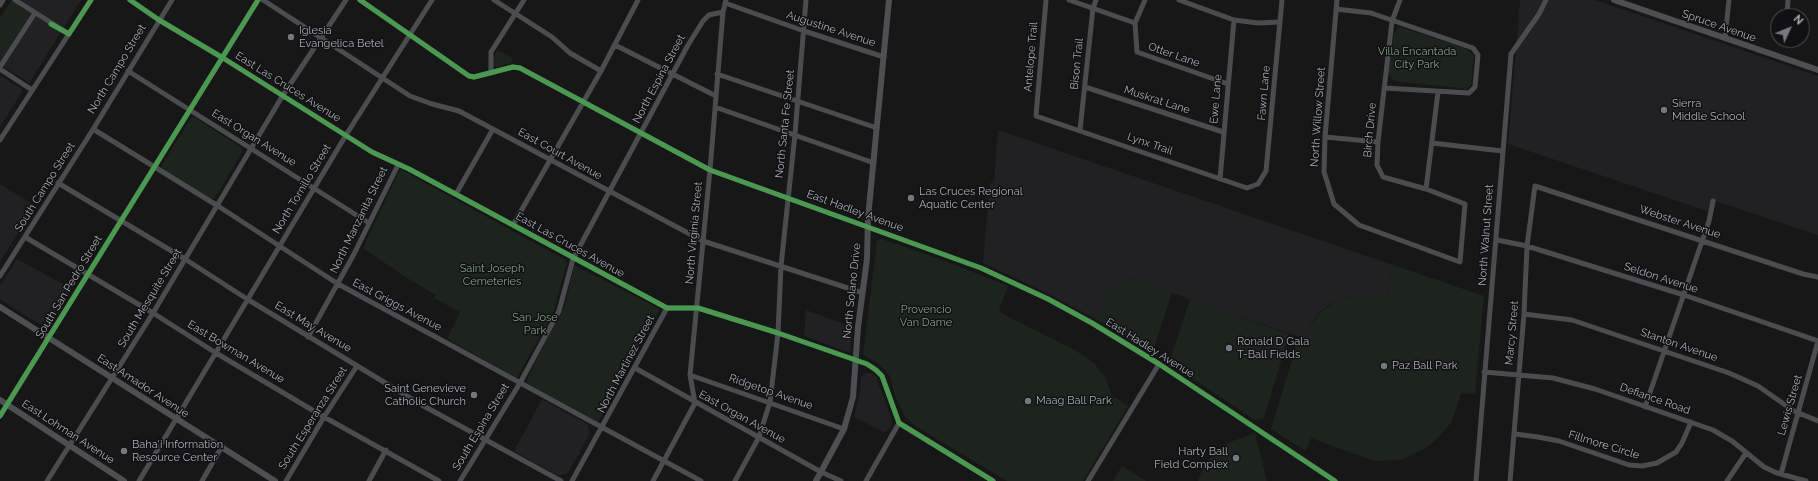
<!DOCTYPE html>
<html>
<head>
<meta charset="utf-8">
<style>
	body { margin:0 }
	#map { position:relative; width:1818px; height:481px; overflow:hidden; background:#171717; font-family:Raleway,sans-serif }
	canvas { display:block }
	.north { position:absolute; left:1770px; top:8px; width:40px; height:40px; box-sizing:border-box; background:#111113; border:1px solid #4d4f55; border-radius:50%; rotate:46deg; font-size:11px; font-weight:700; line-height:16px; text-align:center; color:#a8adb8 }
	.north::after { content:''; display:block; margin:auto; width:14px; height:18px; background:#757880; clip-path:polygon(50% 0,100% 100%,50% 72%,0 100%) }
</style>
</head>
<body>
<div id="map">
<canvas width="1818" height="481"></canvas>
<div class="north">N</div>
</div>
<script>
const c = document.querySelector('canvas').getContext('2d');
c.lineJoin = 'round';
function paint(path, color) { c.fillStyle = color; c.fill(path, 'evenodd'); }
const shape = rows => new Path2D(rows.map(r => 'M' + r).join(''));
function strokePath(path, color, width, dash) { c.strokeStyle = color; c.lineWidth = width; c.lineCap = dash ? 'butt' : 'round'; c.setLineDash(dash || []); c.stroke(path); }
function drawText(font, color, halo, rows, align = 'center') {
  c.font = font + ' Raleway,sans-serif'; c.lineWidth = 3; c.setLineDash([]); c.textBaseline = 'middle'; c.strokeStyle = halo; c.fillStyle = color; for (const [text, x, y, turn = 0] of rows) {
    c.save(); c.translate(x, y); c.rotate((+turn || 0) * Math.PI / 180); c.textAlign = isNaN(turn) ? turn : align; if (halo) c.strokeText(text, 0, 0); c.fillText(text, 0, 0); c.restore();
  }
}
const built = shape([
	[12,0,81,0,29,83,0,64,0,18],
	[1520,0,1595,0,1818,76,1818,235,1716,201,1713,213,1508,144],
	[0,76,22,89,22,92,0,127],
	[998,130,1393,265,1387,296,1351,296,1332,303,1319,312,1303,338,1128,278,1105,293,1099,321,1045,292,983,263,990,183,994,183],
	[0,184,35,206,0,262],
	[17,259,72,289,47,329,0,299,0,286],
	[806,310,853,327,850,351,848,352,804,336],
	[866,373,872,373,876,377,891,417,892,423,886,433,854,417,860,393,861,377],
	[542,399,587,424,590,433,568,473,559,476,514,451]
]);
const green = shape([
	[11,1,26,11,28,15,0,59,0,18],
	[1400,27,1467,49,1474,56,1471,85,1467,89,1394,81,1388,74,1394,33],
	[497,50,513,58,511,63,497,67,494,66,493,59],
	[194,117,242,148,242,152,215,198,211,199,161,168,161,166,191,118],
	[400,169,567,261,554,311,517,378,447,339,460,312,434,298,436,295,404,276,363,248],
	[881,239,940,259,1008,286,999,310,1001,313,1075,350,1095,364,1106,379,1112,396,1128,406,1083,481,1007,481,917,427,906,418,895,396,890,376,878,363,863,355,877,241],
	[574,265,658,308,659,311,598,422,526,383,535,362,565,306],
	[1393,265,1484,296,1475,394,1461,393,1457,407,1451,423,1438,438,1424,449,1400,460,1374,461,1311,438,1306,451,1271,429,1299,337,1303,338,1320,312,1335,302,1352,296,1387,296],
	[1127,278,1172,293,1152,354,1099,321,1105,293],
	[1190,299,1289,334,1264,418,1255,420,1169,363],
	[1255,433,1267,481,1198,481,1204,465,1216,452,1230,442],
	[1122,466,1146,481,1113,481]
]);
const minor = shape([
	[15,0,69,34],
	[130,0,159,20,223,58,372,152,409,169,667,308,698,308,778,333,867,364,876,370,882,376,899,423,993,481],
	[263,0,410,96,432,104,459,111,703,241,863,293],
	[360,0,469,76,474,77,513,67,520,68,710,170,981,268,1048,299,1092,323,1159,364,1335,481],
	[494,0,552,37,570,53,601,71],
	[1046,0,1036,116,1247,188,1258,184,1266,171,1282,0],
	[1069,0,1135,23],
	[1145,0,1135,23,1137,52,1228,84],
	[1179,0,1234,20,1258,23,1280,22],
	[1337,0,1325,137,1324,172,1334,204,1359,225,1460,262,1465,204,1426,189,1383,177,1377,165,1378,142,1392,21,1400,0],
	[725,3,804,31,884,57],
	[0,5,3,0],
	[1336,9,1371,13,1473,48,1478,55,1475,87,1469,93,1384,88],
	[1787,16,1788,0],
	[1725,38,1729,0],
	[615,45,716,96],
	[0,67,35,13],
	[0,69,32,90],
	[128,71,369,223],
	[491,73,491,52,524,0],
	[717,74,877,128],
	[1085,87,1223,132],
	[715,107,874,163],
	[93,129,218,206,338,284,701,481],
	[1080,130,1093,8,1096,0],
	[1325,137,1378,142],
	[0,140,91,0],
	[1432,143,1502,151],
	[1220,179,1234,20],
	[58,183,185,259,247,299,420,404,561,481],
	[1426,189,1438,92],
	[456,194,493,129],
	[513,225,601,71,638,0],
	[25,237,153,313,216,353,324,417,439,481],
	[1497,240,1527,246,1684,295,1818,341],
	[0,276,92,131,172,0],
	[1524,314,1572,320,1729,373,1758,386,1794,411,1818,421],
	[308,337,354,254,398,165],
	[635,368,821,472,841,481],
	[1484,372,1553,378,1595,389,1713,430,1732,441,1764,467,1777,473,1806,481],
	[690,375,844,429],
	[1645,407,1709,221,1713,201],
	[0,416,258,0],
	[1515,434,1538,437,1559,441,1629,465,1642,466,1657,463,1676,452,1682,443,1691,422],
	[1781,474,1818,341],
	[47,481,153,313,283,95,346,0],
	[139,481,346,135,432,0],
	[202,481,221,448],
	[286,481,324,417,357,366],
	[369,481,386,450],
	[460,481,520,383,559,311,573,259,688,45,703,21,709,15,723,12],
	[572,481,667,308],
	[653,481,695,403,690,375,710,170,723,12,726,0],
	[735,481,759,437,770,402,778,333,781,266,795,134,806,0],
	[866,481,899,423],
	[1088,481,1159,364],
	[1476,481,1511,54,1539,14,1546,0],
	[1510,481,1524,314,1527,246,1535,186,1803,274,1818,277],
	[1727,481,1746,453]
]);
const major = shape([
	[1614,0,1818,70],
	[0,307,275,481],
	[0,400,124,481],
	[816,481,844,429,853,397,858,327,867,259,868,218,889,0]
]);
const cycleway = shape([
	[130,0,159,20,223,58,372,152,409,169,667,308,698,308,778,333,867,364,876,370,882,376,899,423,993,481],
	[360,0,469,76,474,77,513,67,520,68,710,170,981,268,1048,299,1092,323,1159,364,1335,481],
	[51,24,69,34,91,0],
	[0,416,258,0]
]);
const markers = [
	[291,37,4,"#757880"],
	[1664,110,4,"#757880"],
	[911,198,4,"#757880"],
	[1229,348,4,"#757880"],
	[1384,366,4,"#757880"],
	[474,395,4,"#757880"],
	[1028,401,4,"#757880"],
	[124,451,4,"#757880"],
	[1236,458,4,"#757880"]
];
const streetNames = [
	["Spruce Avenue",1719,26,19],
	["Augustine Avenue",831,29,18],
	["Otter Lane",1174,55,19],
	["Antelope Trail",1031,57,-85],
	["Bison Trail",1077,64,-84],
	["North Campo Street",117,69,-59],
	["North Espina Street",659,79,-62],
	["East Las Cruces Avenue",288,87,32],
	["Fawn Lane",1264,93,-85],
	["Ewe Lane",1216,99,-85],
	["Muskrat Lane",1157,100,18],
	["North Willow Street",1318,117,-86],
	["North Santa Fe Street",785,124,-84],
	["Birch Drive",1370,130,-85],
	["East Organ Avenue",254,138,32],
	["Lynx Trail",1150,144,19],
	["East Court Avenue",560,154,29],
	["South Campo Street",45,187,-58],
	["North Tornillo Street",302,189,-59],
	["East Hadley Avenue",855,211,20],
	["North Manzanita Street",359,220,-64],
	["Webster Avenue",1680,222,18],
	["North Virginia Street",694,233,-85],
	["North Walnut Street",1486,235,-86],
	["East Las Cruces Avenue",570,245,29],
	["Seldon Avenue",1661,278,18],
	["South San Pedro Street",69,287,-59],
	["North Solano Drive",852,291,-84],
	["South Mesquite Street",150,298,-59],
	["East Griggs Avenue",397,305,28],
	["East May Avenue",313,327,31],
	["Marcy Street",1512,333,-85],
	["Stanton Avenue",1679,345,19],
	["East Hadley Avenue",1150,348,32],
	["East Bowman Avenue",236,352,31],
	["North Martinez Street",626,364,-62],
	["East Amador Avenue",143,386,33],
	["Ridgetop Avenue",771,392,19],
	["Defiance Road",1655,399,19],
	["Lewis Street",1790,405,-74],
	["East Organ Avenue",742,417,29],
	["South Esperanza Street",313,418,-58],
	["South Espina Street",481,427,-59],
	["East Lohman Avenue",68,432,33],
	["Fillmore Circle",1604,445,17]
];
const poiNames = [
	["Iglesia",299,31],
	["Evangelica Betel",299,44],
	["Sierra",1672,104],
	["Middle School",1672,117],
	["Las Cruces Regional",919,192],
	["Aquatic Center",919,205],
	["Ronald D Gala",1237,342],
	["T-Ball Fields",1237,355],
	["Paz Ball Park",1392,366],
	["Saint Genevieve",466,389,"right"],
	["Catholic Church",466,402,"right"],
	["Maag Ball Park",1036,401],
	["Baha'i Information",132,445],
	["Resource Center",132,458],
	["Harty Ball",1228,452,"right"],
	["Field Complex",1228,465,"right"]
];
const parkNames = [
	["Villa Encantada",1417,52],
	["City Park",1417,65],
	["Saint Joseph",492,269],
	["Cemeteries",492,282],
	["Provencio",926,310],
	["Van Dame",926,323],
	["San Jose",535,318],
	["Park",535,331]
];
paint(built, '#212123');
paint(green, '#1d241e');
strokePath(minor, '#4b4c50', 5);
strokePath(major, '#4d4f52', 6);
strokePath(cycleway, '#469c4c', 5);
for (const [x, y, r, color] of markers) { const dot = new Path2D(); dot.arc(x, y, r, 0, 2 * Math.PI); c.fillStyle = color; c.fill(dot); strokePath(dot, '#111113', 1.5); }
drawText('11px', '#a8adb8', '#111113', streetNames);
drawText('11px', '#a8adb8', '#111113', poiNames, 'left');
drawText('11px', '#7fa381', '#111113', parkNames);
</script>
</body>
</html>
